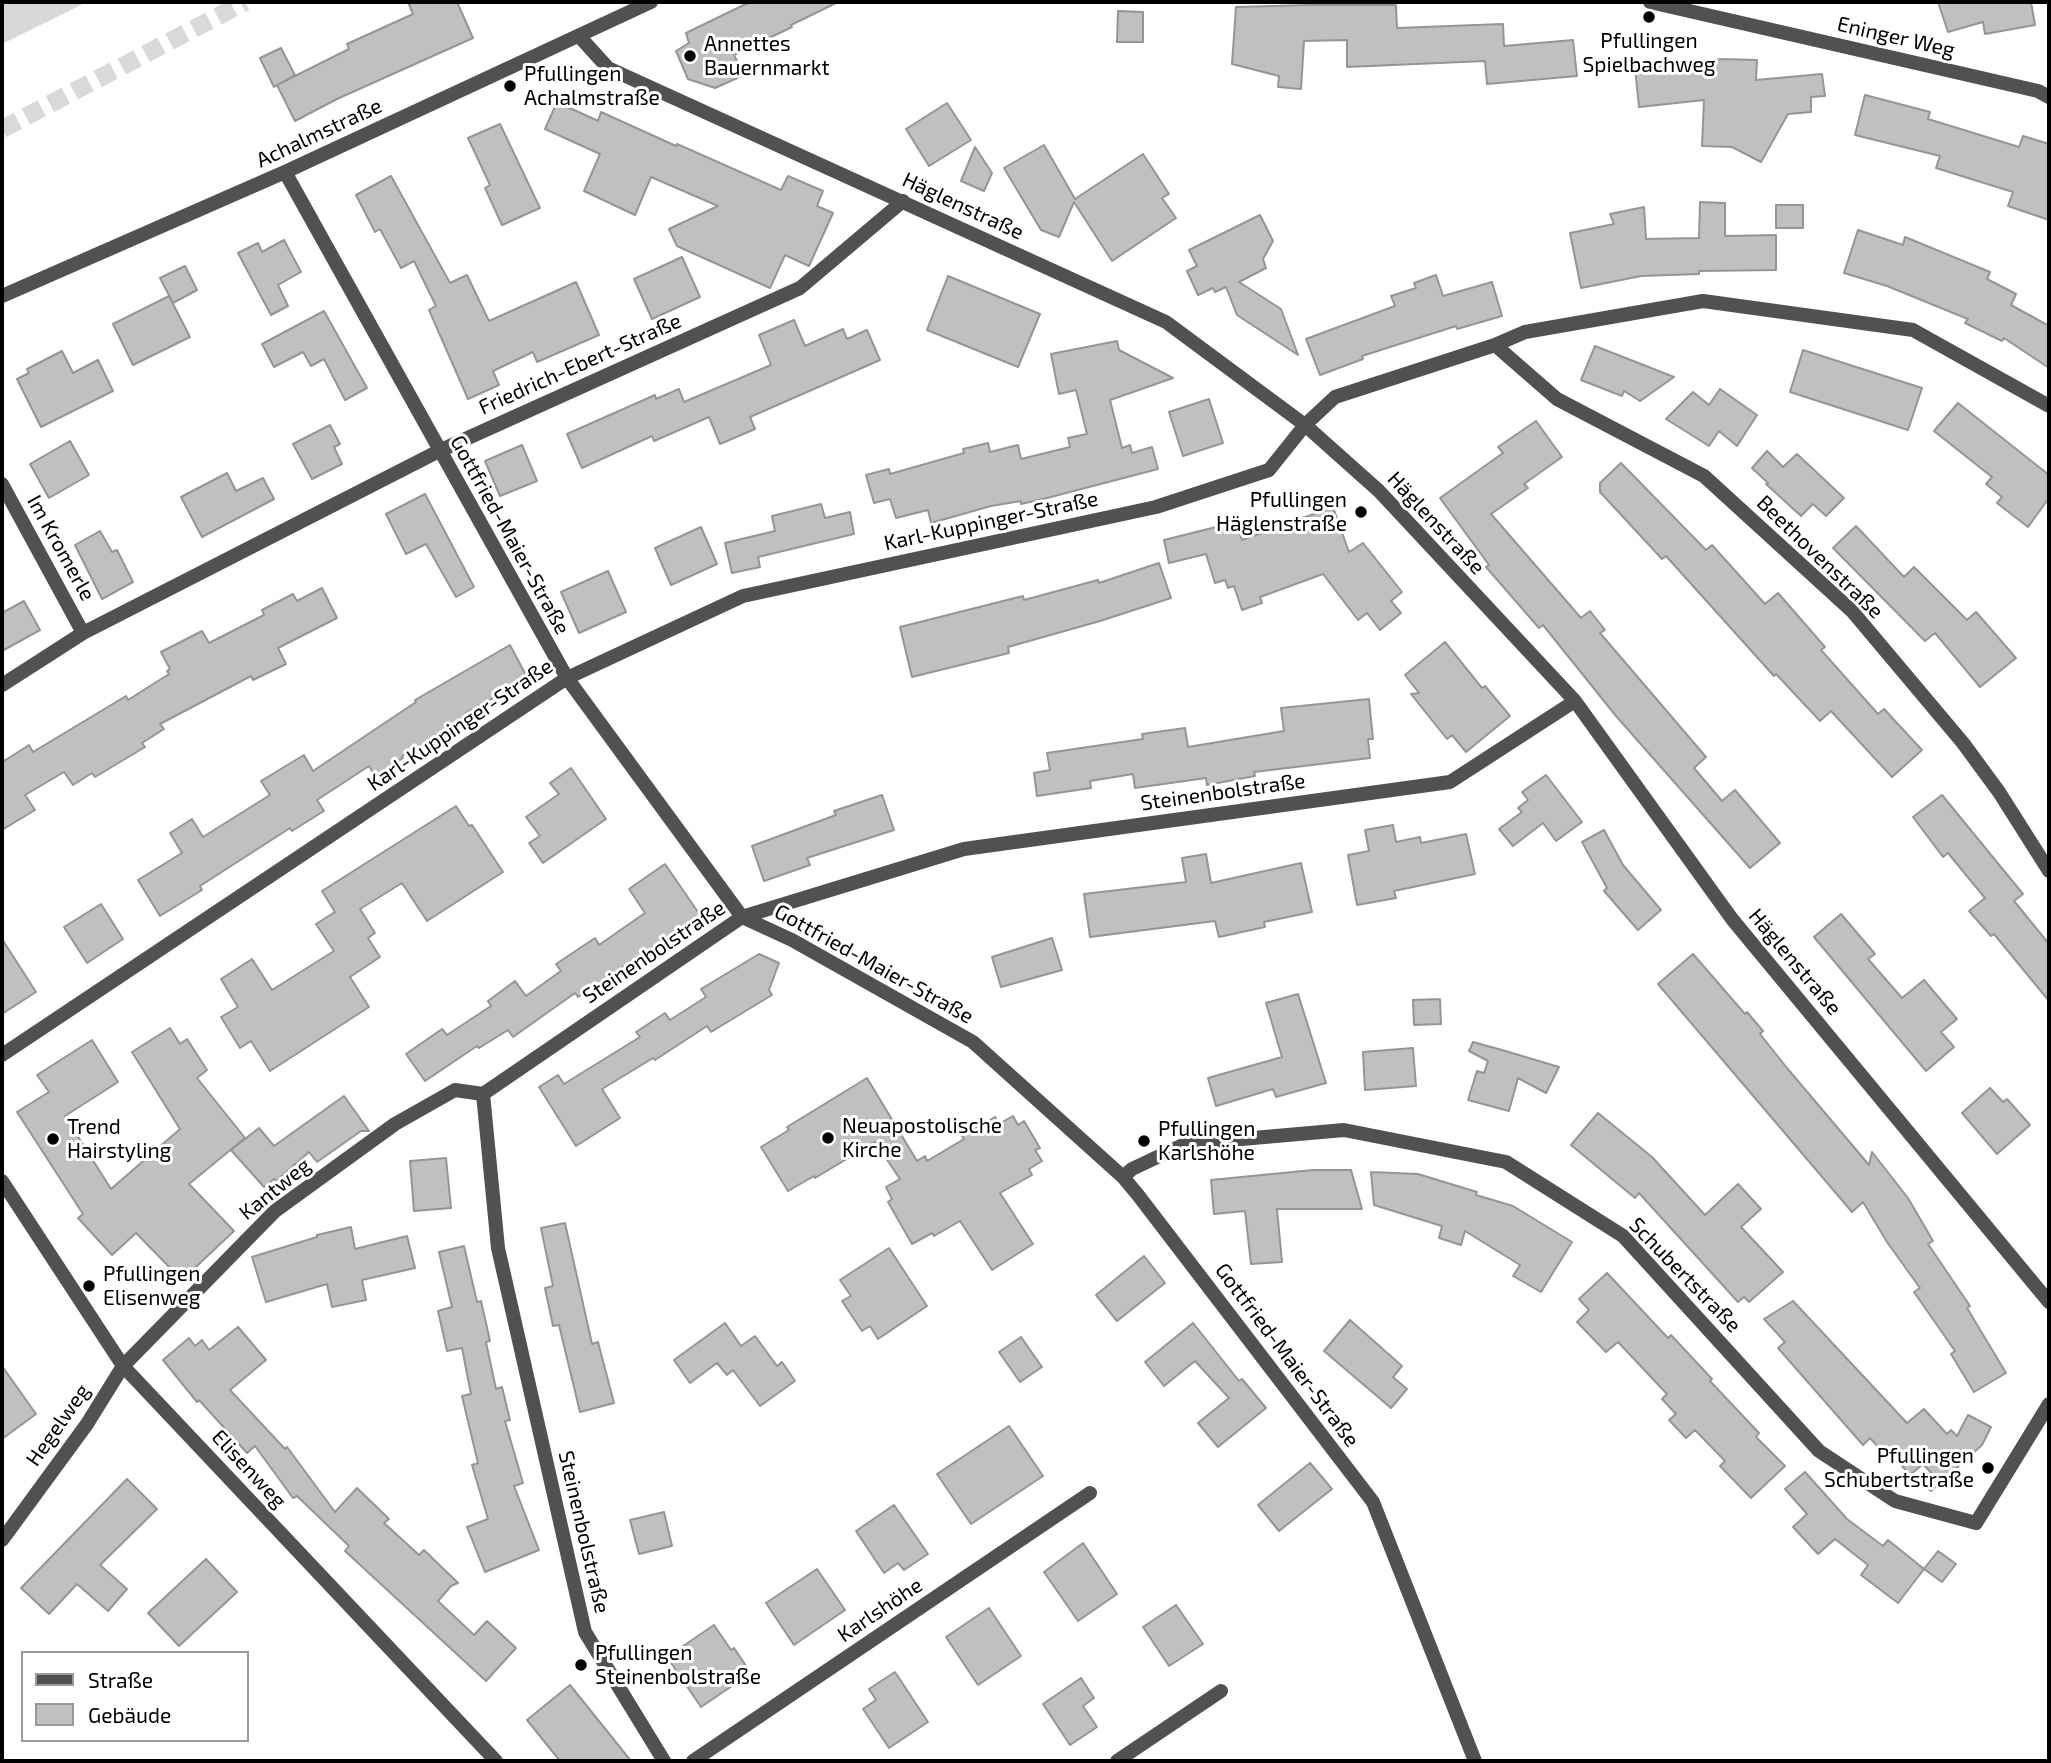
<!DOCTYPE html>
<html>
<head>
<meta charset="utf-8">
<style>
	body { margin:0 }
	#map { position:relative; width:2051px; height:1763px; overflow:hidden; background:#fff; font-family:"Exo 2",sans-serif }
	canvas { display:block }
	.frame { position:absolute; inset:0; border:4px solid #000; pointer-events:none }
	.legend { position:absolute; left:21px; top:1651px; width:228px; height:91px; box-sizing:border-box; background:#fff; border:2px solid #999; margin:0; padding:9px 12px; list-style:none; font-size:21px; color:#000 }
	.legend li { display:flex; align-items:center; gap:14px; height:35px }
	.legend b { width:35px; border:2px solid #999 }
</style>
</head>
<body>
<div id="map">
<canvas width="2051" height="1763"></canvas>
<div class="frame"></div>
<ul class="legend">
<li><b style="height:9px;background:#515151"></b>Straße</li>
<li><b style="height:19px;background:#c0c0c0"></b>Gebäude</li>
</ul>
</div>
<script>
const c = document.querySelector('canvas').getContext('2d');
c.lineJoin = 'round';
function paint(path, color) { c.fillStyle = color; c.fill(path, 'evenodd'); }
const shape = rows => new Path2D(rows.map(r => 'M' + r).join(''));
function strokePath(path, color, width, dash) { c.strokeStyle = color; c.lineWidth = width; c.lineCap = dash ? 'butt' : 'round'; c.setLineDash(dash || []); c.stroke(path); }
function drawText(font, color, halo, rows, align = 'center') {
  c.font = font + ' "Exo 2",sans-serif'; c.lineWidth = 6; c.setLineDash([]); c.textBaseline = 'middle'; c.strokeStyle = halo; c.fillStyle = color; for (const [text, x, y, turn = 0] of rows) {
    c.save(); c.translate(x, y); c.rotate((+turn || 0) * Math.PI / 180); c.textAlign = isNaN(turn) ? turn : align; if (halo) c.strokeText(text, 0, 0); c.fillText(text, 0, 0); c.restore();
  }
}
const green = shape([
	[2,2,87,2,2,44]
]);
const building = shape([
	[408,2,457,2,473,38,337,99,295,121,277,85,349,49,347,44,413,14,408,2],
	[750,2,838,2,791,25,792,27,734,55,744,75,715,88,688,79,676,51,689,43,686,33,750,2],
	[1938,2,2031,2,2035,25,1985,34,1983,22,1948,32,1938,2],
	[1308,5,1396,5,1397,28,1503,24,1504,46,1573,40,1577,76,1487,84,1485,61,1347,67,1347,40,1304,41,1301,89,1278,87,1279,76,1232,64,1236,7,1308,5],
	[1118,11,1143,12,1143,42,1117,42,1118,11],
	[281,48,295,75,274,87,260,58,281,48],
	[1722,59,1757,60,1756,80,1822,74,1825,96,1811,97,1811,112,1788,114,1761,162,1732,147,1702,146,1704,100,1639,107,1635,68,1722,59],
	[1865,95,1930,112,1928,119,2019,147,2023,136,2049,144,2049,220,2008,206,2013,192,1936,168,1940,156,1855,135,1865,95],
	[557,102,598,121,601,112,676,146,677,144,781,190,788,176,823,191,817,206,833,213,809,266,785,255,770,288,677,246,669,229,718,206,651,177,635,215,584,191,600,154,545,129,557,102],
	[947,103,971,140,929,166,906,129,947,103],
	[500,124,540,208,502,225,485,188,490,185,468,138,500,124],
	[1044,145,1075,199,1143,154,1169,194,1162,198,1176,218,1112,261,1074,202,1059,237,1041,230,1004,168,1044,145],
	[975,147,992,173,984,191,961,181,975,147],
	[391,176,450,283,467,275,489,321,576,282,599,335,537,362,533,352,493,371,499,385,468,399,429,310,436,306,414,261,401,268,380,229,375,232,356,195,391,176],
	[1700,202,1725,203,1725,236,1776,235,1776,270,1699,271,1699,274,1641,276,1581,288,1570,233,1614,224,1610,214,1644,207,1646,239,1699,238,1700,202],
	[1776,205,1803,205,1803,228,1776,228,1776,205],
	[1260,215,1273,241,1263,259,1266,268,1239,282,1281,309,1298,355,1237,315,1226,287,1215,292,1213,288,1198,295,1187,271,1197,266,1189,250,1260,215],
	[1858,230,1903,245,1905,237,1990,272,1987,279,2016,294,2011,305,2049,326,2049,368,2004,338,2002,341,1965,323,1968,319,1887,286,1844,273,1858,230],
	[284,240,301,272,278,285,288,306,271,315,238,253,258,243,262,252,284,240],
	[682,257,700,297,652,319,634,279,682,257],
	[185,266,197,290,173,303,160,278,185,266],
	[1436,275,1443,296,1492,282,1502,316,1457,329,1456,326,1362,356,1363,359,1320,375,1306,339,1395,306,1391,296,1416,288,1414,283,1436,275],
	[948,276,1040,314,1018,367,927,330,948,276],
	[169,296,190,337,133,365,113,324,169,296],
	[324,311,367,388,345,400,324,359,311,366,303,352,274,367,262,344,324,311],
	[794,320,805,346,843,329,847,339,867,330,880,360,750,417,755,429,720,444,709,417,654,441,652,436,582,468,567,434,655,395,656,399,679,389,684,402,771,365,759,335,794,320],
	[1117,341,1119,350,1173,378,1110,400,1122,448,1130,445,1132,453,1152,447,1158,469,1047,498,1021,504,1021,501,991,506,931,523,928,510,896,518,890,499,874,503,866,475,889,469,890,474,964,453,963,449,988,443,990,452,1018,445,1021,459,1070,447,1068,438,1087,434,1076,390,1059,394,1051,354,1117,341],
	[1595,346,1674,377,1640,401,1624,391,1622,396,1581,380,1595,346],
	[1803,350,1922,388,1908,430,1790,392,1803,350],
	[62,351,73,373,98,360,113,391,41,427,17,379,29,373,27,369,62,351],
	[1720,389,1757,415,1737,446,1719,431,1709,446,1666,419,1693,392,1709,405,1720,389],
	[1209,399,1223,443,1183,456,1169,412,1209,399],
	[1958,403,2049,475,2049,498,2028,527,1997,503,2002,497,1986,484,1992,477,1934,431,1958,403],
	[1536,421,1562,457,1524,484,1528,488,1491,514,1581,618,1590,611,1605,630,1600,633,1706,757,1694,768,1722,801,1735,790,1780,843,1750,868,1616,716,1543,625,1539,628,1486,567,1489,565,1440,498,1503,453,1498,447,1536,421],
	[330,425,340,444,334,447,342,464,312,479,293,444,330,425],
	[70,441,89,475,49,498,30,464,70,441],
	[522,445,537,481,500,496,485,461,522,445],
	[1767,451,1783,467,1797,454,1844,498,1826,516,1813,504,1801,516,1766,484,1768,483,1752,468,1767,451],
	[1621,463,1706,550,1712,545,1765,604,1778,593,1825,647,1821,650,1878,714,1884,709,1922,750,1892,777,1831,711,1820,721,1776,674,1774,676,1666,556,1662,559,1600,492,1600,483,1621,463],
	[227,473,236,491,263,478,274,499,202,537,181,497,227,473],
	[425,494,474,587,456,597,426,544,406,554,386,514,425,494],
	[821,504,825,518,850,512,854,534,758,557,760,567,732,573,725,543,775,531,772,516,821,504],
	[1333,507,1349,552,1363,543,1402,592,1391,601,1401,613,1380,630,1367,613,1358,620,1323,574,1260,597,1262,603,1242,610,1234,586,1228,588,1225,580,1215,583,1206,554,1169,563,1164,540,1236,522,1242,540,1333,507],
	[1856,526,1904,577,1914,567,1967,620,1976,612,2016,658,1980,687,1935,633,1925,641,1833,548,1856,526],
	[701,527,717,564,671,585,655,548,701,527],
	[100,531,112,552,117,550,133,582,102,599,75,545,100,531],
	[1159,563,1171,598,1100,621,1008,647,1009,653,912,677,900,627,1023,596,1024,600,1098,580,1099,583,1159,563],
	[608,571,626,612,579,633,561,592,608,571],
	[322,588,337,618,278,648,286,664,253,680,251,676,160,724,164,729,142,743,145,747,95,777,92,773,73,785,64,772,25,795,35,810,2,830,2,756,4,761,29,745,33,752,126,696,128,700,169,674,167,671,170,669,161,652,202,631,209,643,264,615,262,610,293,594,297,601,322,588],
	[24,601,40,630,2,651,2,613,24,601],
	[1445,642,1482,688,1485,686,1510,716,1466,752,1452,735,1447,739,1411,694,1419,693,1405,675,1445,642],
	[510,645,528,679,466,713,468,716,402,756,403,758,375,776,369,766,317,800,324,811,292,831,290,828,200,886,202,890,160,916,138,880,182,853,170,833,192,819,203,837,270,795,261,781,304,755,313,771,416,702,415,700,510,645],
	[1369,699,1373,739,1368,739,1370,758,1254,772,1255,776,1207,785,1206,778,1135,788,1133,774,1090,781,1091,788,1037,796,1034,773,1050,770,1047,753,1143,739,1142,734,1185,728,1188,747,1284,731,1281,708,1369,699],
	[571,768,606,819,543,863,529,843,540,836,526,817,559,794,550,783,571,768],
	[1546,775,1582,822,1556,841,1543,823,1513,846,1499,829,1522,812,1518,808,1528,800,1522,792,1546,775],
	[882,795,894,830,807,858,810,865,764,881,752,846,836,815,834,811,882,795],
	[1942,795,2023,894,2014,901,2049,944,2049,1001,1994,934,1991,936,1969,911,1985,898,1948,853,1943,857,1913,817,1942,795],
	[456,806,469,826,472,825,503,872,427,921,402,883,360,909,375,933,368,938,380,957,350,977,369,1007,270,1071,251,1041,240,1048,221,1017,238,1007,221,979,252,959,272,990,334,951,316,924,335,912,322,891,456,806],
	[1393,825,1396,842,1420,837,1421,843,1466,834,1475,874,1394,891,1396,898,1357,905,1348,855,1369,851,1365,830,1393,825],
	[1604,830,1623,865,1661,910,1638,930,1604,891,1607,888,1582,842,1604,830],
	[1206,854,1211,883,1301,863,1312,912,1264,922,1265,927,1219,937,1215,921,1090,937,1084,894,1186,882,1182,858,1206,854],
	[665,864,700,915,578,997,575,993,513,1037,508,1030,479,1048,477,1046,425,1081,406,1054,442,1029,447,1035,491,1006,488,1001,515,981,526,996,561,971,556,964,595,938,599,945,645,913,629,889,665,864],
	[101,904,123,939,87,963,64,927,101,904],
	[1841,914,1875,954,1868,959,1902,998,1924,980,1957,1019,1941,1032,1954,1047,1926,1071,1814,937,1841,914],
	[1052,938,1062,970,1001,987,992,957,1052,938],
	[2,939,36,992,2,1014,2,939],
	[759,954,779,963,769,990,772,995,711,1032,707,1026,655,1060,653,1058,602,1089,620,1118,576,1146,539,1087,558,1075,564,1084,640,1037,636,1032,665,1013,670,1020,706,997,701,989,759,954],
	[1693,954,1745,1014,1747,1012,1763,1031,1760,1034,1787,1068,1869,1165,1872,1152,1908,1198,1933,1241,1928,1244,1970,1306,1967,1308,2006,1373,1974,1392,1951,1354,1955,1351,1914,1292,1920,1288,1887,1242,1863,1202,1852,1212,1658,984,1693,954],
	[1298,994,1326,1083,1276,1097,1273,1089,1216,1106,1208,1078,1282,1057,1266,1003,1298,994],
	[1440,999,1441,1024,1414,1025,1413,1000,1440,999],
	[170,1028,180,1044,187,1039,207,1070,197,1078,245,1138,189,1184,234,1231,182,1280,136,1233,112,1255,78,1218,83,1214,17,1112,49,1092,37,1075,92,1040,118,1082,65,1116,111,1189,180,1129,132,1052,170,1028],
	[1473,1042,1502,1050,1559,1067,1546,1093,1518,1078,1509,1111,1468,1100,1477,1071,1484,1073,1488,1061,1469,1051,1473,1042],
	[1413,1048,1416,1086,1365,1090,1363,1052,1413,1048],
	[867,1078,917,1161,925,1156,927,1161,964,1139,962,1136,995,1117,999,1124,1013,1116,1018,1125,1024,1121,1040,1148,1035,1150,1042,1161,1029,1169,1032,1175,1000,1193,1033,1244,992,1270,960,1221,934,1236,932,1233,912,1244,888,1202,892,1199,886,1187,900,1179,875,1142,815,1178,814,1176,788,1191,761,1147,789,1130,787,1127,867,1078],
	[1990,1088,2003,1102,2007,1099,2030,1125,1997,1154,1962,1113,1990,1088],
	[344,1096,369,1131,361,1131,317,1162,309,1152,276,1181,274,1179,264,1187,231,1150,259,1128,274,1146,344,1096],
	[1598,1113,1652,1157,1705,1215,1738,1184,1761,1209,1741,1227,1783,1272,1749,1302,1744,1297,1738,1302,1639,1193,1635,1198,1571,1145,1598,1113],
	[446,1158,451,1208,414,1211,410,1161,446,1158],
	[1313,1170,1351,1170,1362,1209,1277,1209,1282,1262,1251,1264,1245,1211,1214,1214,1211,1180,1313,1170],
	[1371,1172,1418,1174,1477,1192,1476,1195,1513,1206,1572,1242,1541,1292,1513,1276,1520,1265,1465,1231,1461,1245,1439,1238,1442,1226,1374,1205,1371,1172],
	[565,1223,592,1344,598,1342,614,1403,580,1412,559,1325,553,1326,545,1288,553,1286,541,1228,565,1223],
	[351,1227,355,1249,407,1236,415,1268,362,1280,366,1300,332,1307,327,1284,266,1302,252,1257,317,1237,317,1235,351,1227],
	[464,1246,477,1302,481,1301,490,1341,486,1342,496,1389,502,1387,510,1420,505,1421,523,1483,514,1486,539,1550,485,1572,467,1527,488,1519,472,1465,478,1463,462,1396,471,1394,462,1348,447,1351,438,1311,452,1307,439,1252,464,1246],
	[889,1248,927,1306,878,1339,870,1326,862,1331,842,1301,851,1296,840,1280,889,1248],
	[1144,1256,1165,1283,1117,1321,1096,1295,1144,1256],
	[1607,1273,1668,1338,1671,1335,1712,1379,1710,1381,1759,1433,1756,1437,1785,1466,1751,1498,1720,1466,1725,1461,1695,1430,1686,1438,1669,1420,1676,1414,1662,1399,1667,1394,1618,1342,1606,1352,1577,1322,1589,1310,1579,1299,1607,1273],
	[1793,1301,1907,1423,1924,1409,1947,1434,1951,1430,1957,1436,1968,1415,1991,1427,1982,1445,1931,1491,1928,1489,1935,1477,1923,1464,1910,1475,1884,1446,1880,1449,1870,1438,1863,1445,1778,1348,1785,1342,1764,1319,1793,1301],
	[1350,1320,1402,1366,1393,1377,1407,1389,1391,1408,1324,1351,1350,1320],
	[725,1323,741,1346,755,1336,777,1366,782,1362,795,1381,760,1406,733,1370,727,1375,717,1363,690,1383,674,1360,725,1323],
	[1193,1323,1239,1381,1242,1379,1266,1408,1218,1447,1198,1423,1229,1398,1195,1361,1164,1386,1145,1362,1193,1323],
	[238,1327,266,1360,230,1390,285,1449,287,1447,335,1512,357,1488,389,1519,384,1523,419,1555,424,1550,458,1583,451,1586,438,1601,474,1635,487,1621,516,1648,486,1681,345,1551,349,1546,297,1496,293,1498,255,1446,247,1453,199,1400,197,1402,163,1360,189,1338,195,1346,202,1340,209,1350,238,1327],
	[1021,1337,1042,1367,1020,1382,999,1352,1021,1337],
	[2,1366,36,1414,2,1439,2,1366],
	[1009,1426,1043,1476,971,1524,937,1474,1009,1426],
	[1310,1463,1332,1489,1279,1531,1258,1505,1310,1463],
	[1805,1472,1847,1519,1883,1546,1888,1540,1924,1569,1898,1603,1861,1575,1868,1565,1835,1539,1818,1554,1793,1527,1807,1514,1785,1489,1805,1472],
	[127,1479,157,1509,100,1565,127,1589,108,1611,77,1584,49,1614,21,1588,127,1479],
	[894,1505,928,1554,904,1570,898,1563,884,1573,856,1531,894,1505],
	[664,1512,672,1546,639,1554,630,1520,664,1512],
	[1083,1543,1117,1594,1078,1621,1044,1572,1083,1543],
	[1938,1551,1956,1564,1942,1582,1924,1569,1938,1551],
	[206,1559,237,1592,179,1646,148,1613,206,1559],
	[817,1569,845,1610,794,1645,766,1603,817,1569],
	[1176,1605,1203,1644,1169,1666,1143,1627,1176,1605],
	[989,1608,1021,1656,978,1685,946,1637,989,1608],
	[714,1625,731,1650,734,1648,751,1673,701,1707,667,1657,714,1625],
	[895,1672,928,1722,889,1748,863,1709,876,1700,869,1689,895,1672],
	[1081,1678,1094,1698,1083,1706,1097,1727,1070,1745,1043,1704,1081,1678],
	[570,1685,631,1761,560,1761,527,1720,570,1685]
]);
const primaryTunnel = shape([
	[2,129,245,2]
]);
const minor = shape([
	[1650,2,2038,91,2049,97],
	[579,36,608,68,1166,322,1305,425,1379,491,1575,701,1732,919,2049,1302],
	[285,172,567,678,742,917,792,940,973,1042,1123,1177,1138,1195,1373,1502,1475,1761],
	[2,296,285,172,651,2],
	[1495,345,1557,399,1704,476,1852,611,1963,743,1999,792,2049,871],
	[2,484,83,633],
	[2,685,83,633,439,451,800,288,903,201],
	[2,1055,567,678,743,596,1156,507,1269,470,1305,425,1335,397,1495,345,1525,332,1703,301,1913,330,2049,406],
	[1123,1177,1132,1169,1185,1144,1344,1130,1506,1162,1623,1236,1819,1451,1895,1501,1976,1523,2049,1404],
	[2,1181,123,1366,496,1761],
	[2,1540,87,1424,123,1366,275,1211,395,1124,455,1090,483,1094],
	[664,1761,585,1632,498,1248,483,1094,742,917,964,849,1450,782,1575,701],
	[693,1761,1090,1493],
	[1117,1761,1221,1691]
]);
const markers = [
	[1649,17,7,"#000"],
	[690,56,7,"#000"],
	[510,86,7,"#000"],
	[1361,512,7,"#000"],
	[828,1138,7,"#000"],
	[53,1139,7,"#000"],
	[1144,1141,7,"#000"],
	[89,1286,7,"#000"],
	[1988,1468,7,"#000"],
	[581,1665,7,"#000"]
];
const streetNames = [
	["Eninger Weg",1896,37,13],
	["Achalmstraße",319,133,-25],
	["Häglenstraße",963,206,25],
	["Friedrich-Ebert-Straße",580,364,-24],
	["Karl-Kuppinger-Straße",991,521,-12],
	["Häglenstraße",1436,523,47],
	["Gottfried-Maier-Straße",510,535,61],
	["Im Kromerle",61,548,61],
	["Beethovenstraße",1820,557,44],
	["Karl-Kuppinger-Straße",460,725,-34],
	["Steinenbolstraße",1223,792,-8],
	["Steinenbolstraße",654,952,-34],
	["Häglenstraße",1795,962,50],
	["Gottfried-Maier-Straße",874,964,29],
	["Kantweg",275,1189,-39],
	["Schubertstraße",1685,1275,46],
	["Gottfried-Maier-Straße",1287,1355,53],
	["Hegelweg",58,1425,-55],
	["Elisenweg",249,1469,47],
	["Steinenbolstraße",584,1532,77],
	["Karlshöhe",880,1610,-34]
];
const poiNames = [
	["Pfullingen",1649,41,"center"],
	["Spielbachweg",1649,65,"center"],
	["Annettes",704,44],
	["Bauernmarkt",704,68],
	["Pfullingen",524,74],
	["Achalmstraße",524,98],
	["Pfullingen",1347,500,"right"],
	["Häglenstraße",1347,524,"right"],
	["Neuapostolische",842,1126],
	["Kirche",842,1150],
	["Trend",67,1127],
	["Hairstyling",67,1151],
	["Pfullingen",1158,1129],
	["Karlshöhe",1158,1153],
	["Pfullingen",103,1274],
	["Elisenweg",103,1298],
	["Pfullingen",1974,1456,"right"],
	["Schubertstraße",1974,1480,"right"],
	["Pfullingen",595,1653],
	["Steinenbolstraße",595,1677]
];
paint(green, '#d8d8d8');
paint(building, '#c0c0c0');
strokePath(building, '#959595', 2);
strokePath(primaryTunnel, '#d9d9d9', 18, [18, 9]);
strokePath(minor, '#515151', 14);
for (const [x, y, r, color] of markers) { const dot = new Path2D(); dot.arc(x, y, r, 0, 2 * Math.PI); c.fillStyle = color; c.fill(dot); strokePath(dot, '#fff', 2.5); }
drawText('21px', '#000', '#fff', streetNames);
drawText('21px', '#000', '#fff', poiNames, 'left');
</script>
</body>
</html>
